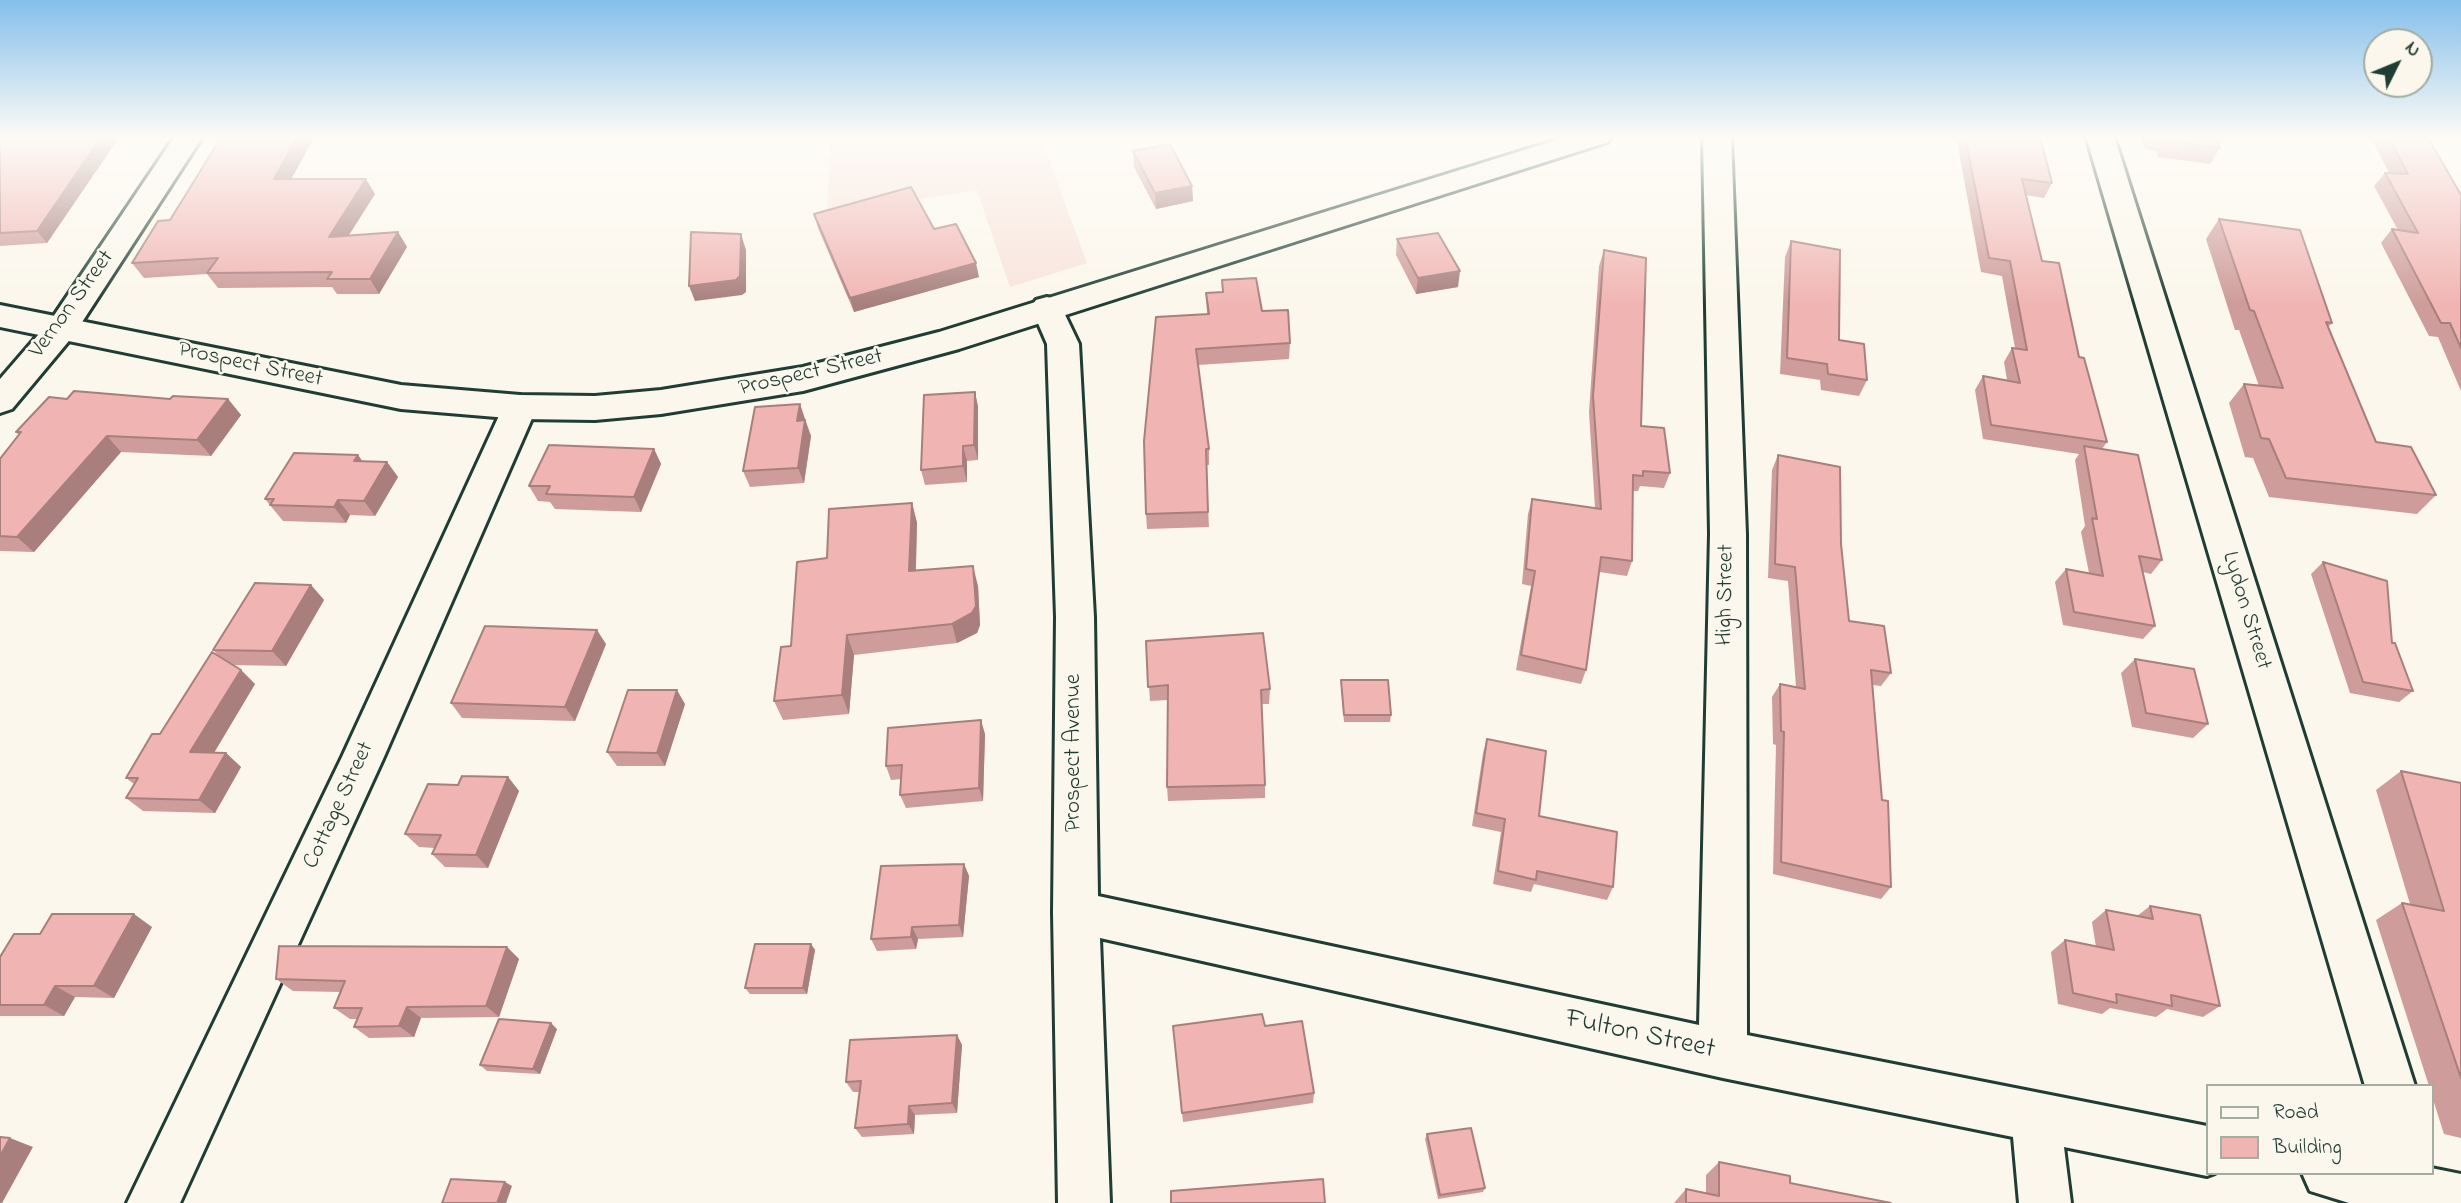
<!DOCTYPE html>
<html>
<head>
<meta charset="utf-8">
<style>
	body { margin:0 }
	#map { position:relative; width:2461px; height:1203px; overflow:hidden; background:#fbf7ec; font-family:"Indie Flower",sans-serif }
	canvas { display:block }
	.legend { position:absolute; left:2206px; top:1084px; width:228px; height:91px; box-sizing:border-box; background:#fbf7ec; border:2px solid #a3ada2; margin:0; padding:9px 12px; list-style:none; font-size:21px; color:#1f3d34 }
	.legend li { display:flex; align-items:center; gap:14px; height:35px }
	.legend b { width:35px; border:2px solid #a3ada2 }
	.north { position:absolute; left:2363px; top:28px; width:70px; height:70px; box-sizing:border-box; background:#fbf7ec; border:2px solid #a3ada2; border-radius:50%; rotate:47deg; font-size:19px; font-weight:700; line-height:28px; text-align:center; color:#1f3d34 }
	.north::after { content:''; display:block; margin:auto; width:24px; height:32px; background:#1f3d34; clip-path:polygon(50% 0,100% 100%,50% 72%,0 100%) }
</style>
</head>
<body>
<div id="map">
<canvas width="2461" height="1203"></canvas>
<ul class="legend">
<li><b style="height:9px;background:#fbf7ec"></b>Road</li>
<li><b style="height:19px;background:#f0b5b3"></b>Building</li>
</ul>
<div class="north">N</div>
</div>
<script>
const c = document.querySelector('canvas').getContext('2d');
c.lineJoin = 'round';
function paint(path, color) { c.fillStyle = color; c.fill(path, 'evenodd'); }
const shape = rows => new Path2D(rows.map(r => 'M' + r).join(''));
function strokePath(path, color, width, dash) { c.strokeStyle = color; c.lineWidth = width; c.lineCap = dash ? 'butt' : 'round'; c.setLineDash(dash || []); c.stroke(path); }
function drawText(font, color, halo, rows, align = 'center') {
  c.font = font + ' "Indie Flower",sans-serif'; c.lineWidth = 5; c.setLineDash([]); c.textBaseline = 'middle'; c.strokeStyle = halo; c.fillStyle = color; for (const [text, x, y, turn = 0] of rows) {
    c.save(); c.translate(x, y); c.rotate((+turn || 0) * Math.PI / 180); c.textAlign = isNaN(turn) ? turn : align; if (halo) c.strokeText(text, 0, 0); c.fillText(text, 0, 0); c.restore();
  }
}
const built = shape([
	[831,136,1040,136,1087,263,1010,287,977,190,827,214]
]);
const street = shape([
	[175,136,203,136,73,336,12,409,0,413,0,379,51,320,175,136],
	[1703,136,1731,136,1746,534,1747,1035,2207,1126,2207,1173,2215,1173,2207,1176,2064,1147,2071,1203,2019,1203,2013,1137,1723,1078,1100,938,1110,1203,1058,1203,1053,912,1056,617,1047,344,1031,307,1036,300,1047,297,1058,300,1079,344,1094,617,1098,896,1699,1025,1710,534,1703,136],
	[2086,136,2114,136,2415,1086,2365,1086,2086,136],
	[520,395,532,399,537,407,383,759,180,1203,127,1203,342,757,503,407,508,399,520,395],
	[2431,1168,2461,1174,2461,1203,2349,1203,2310,1191,2302,1173,2431,1173,2431,1168]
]);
const secondary = shape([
	[1569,136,1612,136,1608,142,959,349,803,391,661,414,595,420,520,419,401,409,0,327,0,305,401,385,520,395,595,396,661,390,803,367,939,332,1569,136]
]);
const wall = shape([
	[0,136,120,136,47,243,0,246],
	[222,136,315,136,291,179,375,194,349,235,398,232,407,247,379,294,337,294,332,287,218,288,207,274,144,278,132,263,170,220],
	[1956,136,2040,136,2052,183,2044,198,2026,195,2042,261,2079,357,2107,442,2102,449,2162,560,2151,574,2143,572,2155,626,2143,639,2063,625,2055,582,2066,569,2089,573,2081,532,2085,526,2075,460,2079,454,1983,439,1975,390,1983,376,2007,380,2004,362,2012,348,2015,348,2002,276,1981,272],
	[2141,136,2222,136,2223,138,2219,144,2220,148,2210,164,2158,157,2156,151,2145,149],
	[2370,136,2427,136,2461,195,2461,391,2438,337,2429,336,2381,243,2392,229,2398,230,2374,186,2385,173,2389,173],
	[1133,151,1192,186,1193,201,1156,209,1134,167],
	[814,214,934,229,979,277,854,312,818,228],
	[2219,219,2332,323,2328,327,2376,442,2436,495,2417,514,2269,497,2253,458,2245,457,2229,403,2244,384,2259,386,2239,330,2235,330,2206,239],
	[1397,239,1458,287,1416,294,1396,255],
	[1791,241,1839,340,1867,380,1859,396,1821,390,1820,380,1780,374,1785,257],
	[1604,250,1641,426,1670,473,1664,488,1640,486,1638,491,1633,491,1632,561,1627,576,1599,572,1586,670,1581,684,1516,670,1531,586,1522,584,1528,514,1532,499,1595,508,1589,412,1599,266],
	[1222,280,1262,311,1290,343,1289,359,1198,365,1209,449,1209,465,1206,465,1209,527,1147,529,1146,514,1207,314,1206,293,1222,292],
	[975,392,978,407,978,460,967,461,967,482,925,485,921,470],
	[170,399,228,399,241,415,211,456,121,452,34,552,0,551,0,459,19,435,16,432],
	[800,404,811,436,804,483,750,487,743,471],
	[654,449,661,464,641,512,555,509,550,502,538,501,529,486],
	[358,455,362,461,387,462,398,477,375,516,350,515,346,523,283,521,265,499],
	[1778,455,1841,544,1849,621,1891,673,1881,686,1873,685,1882,800,1891,887,1881,899,1773,874,1776,745,1773,744,1772,697,1780,684,1796,687,1788,581,1768,578,1772,470],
	[912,503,917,523,916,570,978,586,980,625,977,633,957,643,854,655,849,714,783,720,774,701,827,558],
	[2323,562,2392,643,2413,691,2399,702,2350,693,2311,574],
	[311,585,324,600,286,666,232,665,241,670,255,684,214,753,226,753,241,767,215,813,143,811,126,798,134,784,126,778,221,658,213,650],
	[1146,641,1270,689,1269,704,1261,704,1265,785,1265,798,1168,801,1167,787,1168,700,1150,701],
	[606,644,575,721,462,718,451,703],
	[2135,659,2208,724,2193,738,2132,727,2121,673],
	[1341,680,1391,715,1390,722,1344,722,1341,687],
	[685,704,665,766,617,766,607,752],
	[985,734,983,801,906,808,900,795,901,779,891,780,886,766],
	[1487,739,1539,816,1613,887,1607,900,1534,884,1531,892,1493,884,1501,832,1472,826,1483,753],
	[2401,771,2461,783,2461,1138,2444,1134,2431,1093,2431,1086,2429,1086,2376,920,2402,903,2410,904,2376,790],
	[508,777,519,791,488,868,445,867,432,854,435,848,419,847,405,834,458,785],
	[964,864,969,876,963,937,918,939,916,949,877,951,871,939],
	[2150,906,2220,1006,2203,1017,2167,1009,2156,1017,2110,1008,2102,1014,2058,1004,2051,952,2065,940,2096,947,2092,922,2106,910,2137,916],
	[152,927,114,998,75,997,64,1016,0,1016,0,957,40,934],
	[811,944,815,950,807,994,750,994,745,988],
	[507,947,519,959,499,1017,421,1018,414,1037,369,1038,354,1027,357,1019,350,1019,334,1008,340,992,293,991,276,979],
	[1173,1026,1265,1026,1314,1093,1313,1103,1183,1122],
	[557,1029,540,1074,487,1071,480,1065],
	[957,1035,962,1045,957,1113,915,1115,914,1134,862,1137,855,1128,859,1092,853,1092,846,1082],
	[1427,1134,1485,1188,1483,1192,1438,1199,1425,1139],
	[1719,1162,1790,1183,1891,1203,1674,1203,1686,1189,1706,1193,1706,1175]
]);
const shadedWall = shape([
	[102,136,120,136,47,243,37,231],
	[298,136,315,136,283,194,274,179],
	[366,179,375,194,338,252,329,237],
	[1192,186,1193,201,1156,209,1155,193],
	[398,232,407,247,379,294,370,279],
	[741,234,746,250,746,292,742,295,695,301,689,286],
	[976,263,979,277,854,312,850,298],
	[1460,271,1458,287,1416,294,1418,278],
	[975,392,978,407,978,460,974,445],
	[228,399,241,415,211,456,197,440],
	[800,404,805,420,803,437,797,421],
	[805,420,811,436,804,483,798,468],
	[107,436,121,452,34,552,17,537],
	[963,446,967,461,967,482,963,466],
	[654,449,661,464,641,512,634,497],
	[358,455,369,471,354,461],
	[387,462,398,477,375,516,364,501],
	[338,500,350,515,346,523,334,507],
	[912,503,917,523,915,591,909,571],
	[973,566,978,586,980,625,977,633,957,643,952,624],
	[311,585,324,600,286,666,272,651],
	[597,630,606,644,575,721,565,707],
	[847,635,854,655,849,714,842,695],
	[241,670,255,684,206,766,190,752],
	[677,690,685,704,665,766,657,753],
	[981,720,985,734,983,801,979,788],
	[226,753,241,767,215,813,199,800],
	[508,777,519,791,488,868,476,855],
	[964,864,969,876,963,937,959,925],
	[134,914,152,927,114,998,94,986],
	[912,927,918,939,916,949,911,937],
	[811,944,815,950,807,994,803,988],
	[507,947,519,959,499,1017,486,1006],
	[55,986,75,997,64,1016,44,1005],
	[407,1007,421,1018,414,1037,399,1026],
	[551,1023,557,1029,540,1074,533,1069],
	[957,1035,962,1045,957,1113,952,1103],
	[909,1106,915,1115,914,1134,908,1124],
	[10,1138,33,1147,2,1203,0,1203,0,1156],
	[505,1182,512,1186,506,1203,497,1203]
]);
const building = shape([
	[0,136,102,136,37,231,0,233,0,136],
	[222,136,298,136,274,179,366,179,329,237,398,232,370,279,327,279,332,272,207,273,218,258,132,263,158,221,170,220,222,136],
	[1965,136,2040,136,2052,183,2022,179,2042,261,2059,263,2079,357,2084,358,2107,442,1991,425,1983,376,2020,383,2012,348,2027,350,2010,261,1989,258,1965,136],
	[2166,136,2222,136,2223,138,2216,137,2220,148,2168,141,2166,136],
	[2388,136,2427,136,2461,195,2461,348,2450,323,2441,323,2392,229,2418,233,2385,173,2408,174,2388,136],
	[1170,144,1192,186,1155,193,1133,151,1170,144],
	[911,187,934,229,956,224,976,263,850,298,814,214,911,187],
	[2219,219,2300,230,2332,323,2326,322,2376,442,2411,447,2436,495,2286,478,2269,439,2261,438,2244,384,2283,388,2254,311,2250,310,2219,219],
	[691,232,741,234,740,276,736,280,689,286,691,232],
	[1438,233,1460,271,1418,278,1397,239,1438,233],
	[1791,241,1840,250,1839,340,1864,344,1867,380,1828,374,1827,364,1787,358,1791,241],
	[1604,250,1646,258,1641,426,1664,428,1670,473,1643,471,1643,476,1633,475,1632,561,1601,557,1586,670,1521,655,1535,571,1526,569,1532,499,1601,509,1593,396,1604,250],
	[1256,278,1262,311,1288,310,1290,343,1196,349,1209,449,1206,449,1208,512,1146,514,1144,441,1156,317,1209,314,1206,293,1223,292,1222,280,1256,278],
	[74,391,170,399,173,396,228,399,197,440,107,436,17,537,0,536,0,459,21,432,16,432,49,397,67,399,74,391],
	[975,392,974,445,963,446,963,466,921,470,924,395,975,392],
	[800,404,797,421,805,420,798,468,743,471,755,407,800,404],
	[549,445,654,449,634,497,546,494,550,486,529,486,549,445],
	[2084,446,2138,455,2162,560,2139,556,2155,626,2074,612,2066,569,2103,576,2092,518,2097,519,2084,446],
	[294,453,358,455,354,461,387,462,364,501,338,500,334,507,270,505,274,499,265,499,294,453],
	[1778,455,1840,467,1841,544,1849,621,1884,626,1891,673,1871,670,1882,800,1888,801,1891,887,1781,862,1784,732,1781,731,1780,684,1805,689,1795,567,1775,564,1778,455],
	[912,503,909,571,973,566,976,606,972,613,952,624,847,635,842,695,774,701,781,647,791,646,797,562,827,558,829,509,912,503],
	[2323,562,2387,581,2392,643,2395,643,2413,691,2363,682,2323,562],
	[255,583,311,585,272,651,213,650,255,583],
	[485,626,597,630,565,707,451,703,485,626],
	[1263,633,1270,689,1261,690,1265,785,1167,787,1168,685,1148,687,1146,641,1263,633],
	[212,652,241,670,190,752,226,753,199,800,126,798,138,778,126,778,152,734,160,734,212,652],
	[2135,659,2194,669,2208,724,2146,713,2135,659],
	[1341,680,1388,680,1391,715,1344,715,1341,680],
	[628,690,677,690,657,753,607,752,628,690],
	[981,720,979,788,900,795,902,765,886,766,888,728,981,720],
	[1487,739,1546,751,1539,816,1617,832,1613,887,1537,871,1536,880,1498,871,1505,819,1476,813,1487,739],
	[2401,771,2461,783,2461,1078,2402,903,2444,911,2401,771],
	[462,776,508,777,476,855,432,854,441,835,405,834,428,784,458,785,462,776],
	[964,864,959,925,912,927,911,937,871,939,881,866,964,864],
	[2150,906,2200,915,2220,1006,2171,995,2172,1006,2116,994,2117,1003,2073,993,2065,940,2114,950,2106,910,2153,919,2150,906],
	[52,914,134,914,94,986,55,986,44,1005,0,1005,0,957,14,934,40,934,52,914],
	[755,944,811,944,803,988,745,988,755,944],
	[279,946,507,947,486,1006,407,1007,399,1026,354,1027,362,1008,334,1008,345,981,276,979,279,946],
	[1262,1014,1265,1026,1302,1021,1314,1093,1182,1113,1173,1026,1262,1014],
	[499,1019,551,1023,533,1069,480,1065,499,1019],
	[957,1035,952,1103,909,1106,908,1124,855,1128,861,1081,846,1082,850,1040,957,1035],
	[1471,1128,1485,1188,1440,1195,1427,1134,1471,1128],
	[0,1137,10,1138,0,1156,0,1137],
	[1719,1162,1790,1176,1790,1183,1891,1203,1686,1203,1686,1189,1719,1196,1719,1162],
	[451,1179,505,1182,497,1203,442,1203,451,1179],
	[1323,1179,1325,1203,1171,1203,1171,1191,1323,1179]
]);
const streetNames = [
	["Vernon Street",73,305,-54],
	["Prospect Street",250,366,12],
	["Prospect Street",811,374,-13],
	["High Street",1727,595,-89],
	["Lydon Street",2245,611,73],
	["Prospect Avenue",1075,753,-90],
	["Cottage Street",340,806,-65]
];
const nearStreetnames = [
	["Fulton Street",1640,1036,12]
];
paint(built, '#f8e3db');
strokePath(street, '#1f3d34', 6);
strokePath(secondary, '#1f3d34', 6);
paint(street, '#fbf7ec');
paint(secondary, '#fbf7ec');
paint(wall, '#ce9c9a');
paint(shadedWall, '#a87f7d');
paint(building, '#f0b5b3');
strokePath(building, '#a87f7d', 2);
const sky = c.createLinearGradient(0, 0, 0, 304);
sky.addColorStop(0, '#84bfeb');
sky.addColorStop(0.45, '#fdfbf6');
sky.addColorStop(1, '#fdfbf600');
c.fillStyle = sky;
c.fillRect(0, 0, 2461, 304);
drawText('23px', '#1f3d34', '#fbf7ec', streetNames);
drawText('28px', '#1f3d34', '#fbf7ec', nearStreetnames);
</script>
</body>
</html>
